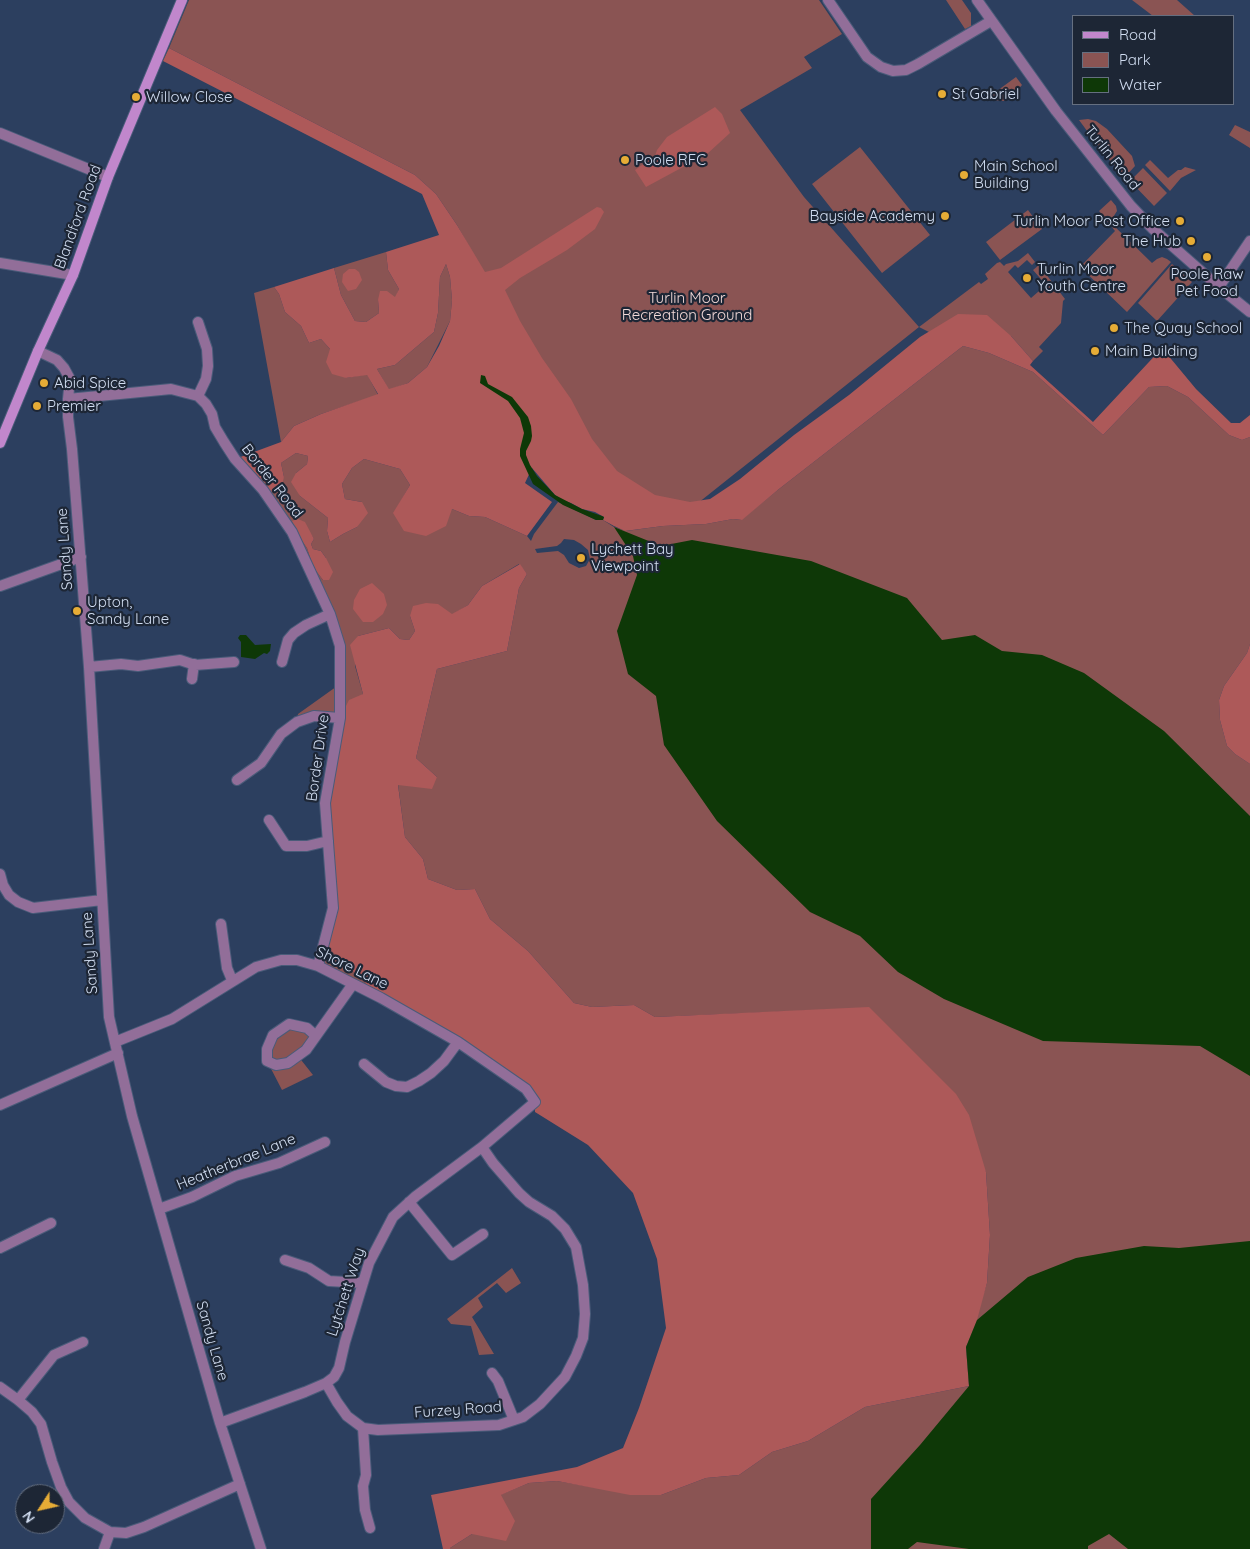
<!DOCTYPE html>
<html>
<head>
<meta charset="utf-8">
<style>
	body { margin:0 }
	#map { position:relative; width:1250px; height:1549px; overflow:hidden; background:#2c3f5f; font-family:Quicksand,sans-serif }
	canvas { display:block }
	.legend { position:absolute; left:1072px; top:15px; width:162px; height:90px; box-sizing:border-box; background:#1d2635; border:1px solid #656f80; margin:0; padding:6px 9px; list-style:none; font-size:15px; color:#d1ddf1 }
	.legend li { display:flex; align-items:center; gap:10px; height:25px }
	.legend b { width:25px; border:1px solid #656f80 }
	.north { position:absolute; left:15px; top:1484px; width:50px; height:50px; box-sizing:border-box; background:#1d2635; border:1px solid #656f80; border-radius:50%; rotate:235deg; font-size:14px; font-weight:700; line-height:20px; text-align:center; color:#d1ddf1 }
	.north::after { content:''; display:block; margin:auto; width:18px; height:22px; background:#e6ac36; clip-path:polygon(50% 0,100% 100%,50% 72%,0 100%) }
</style>
</head>
<body>
<div id="map">
<canvas width="1250" height="1549"></canvas>
<ul class="legend">
<li><b style="height:6px;background:#c187cc"></b>Road</li>
<li><b style="height:14px;background:#8a5453"></b>Park</li>
<li><b style="height:14px;background:#0e3807"></b>Water</li>
</ul>
<div class="north">N</div>
</div>
<script>
const c = document.querySelector('canvas').getContext('2d');
c.lineJoin = 'round';
function paint(path, color) { c.fillStyle = color; c.fill(path, 'evenodd'); }
const shape = rows => new Path2D(rows.map(r => 'M' + r).join(''));
function strokePath(path, color, width, dash) { c.strokeStyle = color; c.lineWidth = width; c.lineCap = dash ? 'butt' : 'round'; c.setLineDash(dash || []); c.stroke(path); }
function drawText(font, color, halo, rows, align = 'center') {
  c.font = font + ' Quicksand,sans-serif'; c.lineWidth = 4.5; c.setLineDash([]); c.textBaseline = 'middle'; c.strokeStyle = halo; c.fillStyle = color; for (const [text, x, y, turn = 0] of rows) {
    c.save(); c.translate(x, y); c.rotate((+turn || 0) * Math.PI / 180); c.textAlign = isNaN(turn) ? turn : align; if (halo) c.strokeText(text, 0, 0); c.fillText(text, 0, 0); c.restore();
  }
}
const green = shape([
	[189,0,819,0,842,34,804,57,812,68,740,110,804,197,919,327,979,282,981,284,988,279,985,274,997,263,1000,262,1004,266,1006,264,1018,261,1028,253,1035,262,1032,265,1027,260,1018,268,1015,265,1008,272,1031,298,1046,285,1033,270,1039,265,1065,299,1063,301,1061,323,1039,347,1043,351,1033,361,1011,336,929,332,919,327,693,507,659,509,591,464,457,225,436,194,415,175,169,48],
	[946,0,962,0,971,13,971,26,965,29],
	[1132,0,1177,0,1195,16,1153,16],
	[1016,77,1022,85,1011,97,1004,101,993,100,990,96],
	[1088,119,1096,121,1107,129,1132,156,1135,166,1125,177,1104,154,1079,120],
	[1235,125,1250,132,1250,148,1229,135],
	[860,147,930,235,882,273,812,184],
	[1150,160,1168,178,1178,170,1181,170,1185,167,1196,170,1181,178,1170,191,1145,165],
	[1143,168,1167,193,1154,206,1130,181],
	[1111,200,1116,206,1117,211,1110,222,1152,263,1157,259,1162,257,1167,259,1171,262,1127,312,1080,267,1115,231,1099,211],
	[1028,210,1042,229,1000,260,986,242],
	[386,252,388,270,399,289,396,297,378,300,379,313,366,322,355,321,341,295,334,268],
	[446,264,450,277,452,300,450,321,427,367,408,383,389,390,377,369,395,365,434,332,438,313,440,277],
	[1172,264,1192,282,1157,321,1138,303],
	[274,287,279,294,285,312,301,326,309,343,321,339,330,349,346,378,367,374,378,395,321,414,294,426,281,442,254,293],
	[963,346,989,353,1033,372,1103,435,1149,387,1167,386,1188,397,1229,435,1242,440,1250,437,1250,644,1247,653,1224,686,1219,700,1220,720,1227,746,1235,754,1250,764,1250,1549,450,1549,450,1548,472,1534,514,1521,500,1495,529,1483,557,1481,592,1487,661,1495,706,1478,739,1475,772,1452,808,1441,865,1407,969,1386,966,1347,987,1283,990,1235,986,1172,869,1008,655,1017,634,1005,592,1007,574,1003,528,951,490,919,475,889,457,890,428,879,423,859,405,837,398,784,437,777,416,758,437,669,507,651,519,588,527,574,519,564,482,586,468,605,452,615,410,616,415,631,409,640,400,639,389,628,358,636,355,666,363,694,340,718,297,722,298,714,340,684,340,646,319,592,267,495,284,477,281,463,296,453,308,456,307,464,296,473,300,496,328,518,327,531,330,542,343,534,357,527,362,502,345,499,342,484,352,468,364,459,400,469,410,485,394,513,452,509,469,516,485,517,527,536,531,541,534,534,558,502,596,520,603,520,614,527,626,531,663,526,706,524,733,519,741,520,779,489],
	[292,521,310,533,314,539,311,544,313,549,321,551,326,558,323,580,313,567,307,548,294,530],
	[564,539,574,540,581,544,588,550,590,559,586,566,579,568,569,563,564,555,558,551,537,553,535,549,557,546,561,543],
	[324,944,381,998,318,966],
	[289,1024,316,1036,298,1056,313,1075,282,1090,267,1061,273,1036],
	[512,1268,521,1283,506,1293,497,1283,478,1298,483,1307,472,1317,494,1354,479,1355,471,1326,451,1324,447,1319]
]);
const forest = shape([
	[169,48,415,175,436,194,457,225,485,272,501,268,597,207,601,208,604,212,595,229,567,250,520,278,505,290,520,321,542,358,571,399,592,439,617,471,655,495,690,502,710,499,740,479,794,435,849,395,920,337,958,314,987,315,1011,336,1033,361,1030,365,1093,422,1162,348,1196,389,1231,423,1240,423,1250,415,1250,437,1242,440,1229,435,1188,397,1167,386,1149,387,1103,435,1033,372,989,353,963,346,779,489,742,520,733,519,706,524,663,526,625,531,614,526,603,520,604,517,595,512,582,509,571,503,562,500,555,495,532,468,525,483,552,502,527,536,485,517,469,516,452,509,446,526,426,536,404,531,393,513,410,485,400,469,364,459,352,468,342,484,345,499,362,502,368,513,357,527,343,534,330,542,327,531,328,518,300,496,291,482,296,473,307,464,308,456,296,453,281,463,284,477,282,485,267,495,235,459,281,442,294,426,321,414,378,394,367,375,346,378,332,374,326,362,330,349,321,339,309,343,301,326,285,312,279,294,274,287,334,268,341,295,355,321,366,322,379,313,378,300,380,291,387,291,395,297,399,289,388,270,386,252,439,235,422,194,163,61],
	[446,264,450,277,452,300,450,321,439,346,427,367,408,383,389,389,377,369,395,365,434,332,438,313,440,277],
	[715,107,722,114,730,133,707,154,646,187,635,170,655,156,657,150,667,137],
	[349,269,355,269,359,272,362,280,356,289,348,291,342,282,343,274],
	[298,519,305,522,314,539,311,544,313,549,321,551,326,558,333,572,329,580,323,580,313,567,307,548,294,530,292,521],
	[520,564,527,574,519,588,507,651,437,669,416,758,437,777,432,789,398,785,405,837,423,859,428,879,457,890,475,889,490,919,528,951,574,1003,592,1007,634,1005,655,1017,869,1007,956,1094,969,1115,986,1172,990,1235,987,1283,977,1320,966,1347,969,1386,865,1407,808,1441,772,1452,739,1475,706,1478,661,1495,630,1495,557,1481,529,1483,501,1495,515,1521,506,1541,472,1534,450,1548,450,1549,443,1549,431,1495,577,1467,623,1448,639,1408,666,1328,657,1259,633,1193,588,1145,535,1112,535,1102,526,1089,381,998,324,944,333,908,326,822,340,718,349,700,363,694,350,645,358,636,389,628,400,639,409,640,415,631,410,616,413,606,426,603,438,604,452,614,468,605,482,586],
	[372,583,384,594,387,605,383,614,373,622,363,622,353,609,354,600,360,589],
	[1250,644,1250,764,1235,754,1227,746,1220,720,1219,700,1224,686,1247,653]
]);
const water = shape([
	[481,375,485,376,488,384,512,397,528,417,531,426,532,436,531,441,526,451,526,455,530,465,537,476,555,495,582,509,602,516,604,517,603,520,596,520,563,505,533,484,520,456,520,449,524,433,520,418,508,401,480,383],
	[614,527,661,546,692,540,811,561,907,598,942,640,975,635,1002,651,1042,655,1084,673,1164,731,1250,816,1250,1076,1200,1046,1043,1041,944,999,898,972,860,936,810,912,717,821,664,745,656,696,628,674,617,631,637,575,633,556],
	[240,635,246,635,255,645,271,644,270,651,267,654,264,653,255,659,241,657,241,642,238,638],
	[1250,1241,1250,1549,1128,1549,1109,1534,1088,1546,1088,1549,969,1549,917,1542,908,1549,871,1549,871,1499,920,1445,969,1386,966,1347,977,1320,1028,1277,1076,1258,1144,1246,1179,1248]
]);
const street = shape([
	[828,0,867,57,881,67,893,71,906,70,918,64,991,21],
	[977,0,1056,111,1131,206,1153,229,1219,287,1250,312],
	[0,133,108,177],
	[0,263,73,275],
	[1219,287,1250,241],
	[198,322,207,349,208,366,206,379,198,396],
	[38,351,57,360,64,368,70,379,68,399,68,417,72,449,89,667,109,1017,132,1116,220,1423,261,1549],
	[68,399,171,389,198,396,206,404,212,414,215,427,224,442,235,459,263,490,292,532,330,614,340,646,340,718,325,803,333,908,318,966],
	[0,586,81,557],
	[282,662,288,640,294,633,306,625,330,614],
	[89,667,121,664,138,666,180,660,195,665,234,662],
	[192,679,194,664],
	[237,780,261,763,281,734,297,722,314,716,340,718],
	[269,820,286,846,307,846,328,841],
	[0,874,3,885,9,895,18,902,33,908,102,900],
	[221,924,227,968,232,980],
	[316,1036,307,1028,289,1024,273,1035,267,1049,267,1061,276,1065,288,1063,306,1050,353,984],
	[115,1042,172,1019,256,967,281,960,297,960,318,966,381,998,458,1042,526,1089,535,1102,482,1147,416,1196,393,1217,369,1263,345,1342,339,1368,334,1377,326,1383,305,1392,220,1423],
	[364,1064,386,1082,396,1086,407,1087,419,1081,431,1073,444,1061,458,1042],
	[0,1105,118,1053],
	[409,1202,452,1255,483,1234],
	[159,1209,192,1197,235,1176,279,1163,325,1142],
	[0,1248,51,1223],
	[285,1260,309,1268,329,1281,363,1283],
	[492,1373,498,1381,514,1420],
	[326,1383,337,1402,347,1416,363,1428,366,1475,363,1486,365,1510,370,1528],
	[0,1387,18,1400,32,1412,41,1424,52,1462,61,1487,69,1502,85,1518,110,1532,126,1533,144,1527,240,1484],
	[18,1400,54,1355,83,1342],
	[363,1428,378,1430,499,1425,523,1417,540,1404,565,1377,576,1356,583,1338,585,1314,583,1285,576,1247,565,1229,552,1216,529,1202,519,1193,493,1163,482,1147],
	[104,1549,110,1532]
]);
const secondary = shape([
	[0,443,38,351,73,275,108,177,182,0]
]);
const markers = [
	[942,94,5,"#e6ac36"],
	[136,97,5,"#e6ac36"],
	[625,160,5,"#e6ac36"],
	[964,175,5,"#e6ac36"],
	[945,216,5,"#e6ac36"],
	[1180,221,5,"#e6ac36"],
	[1191,241,5,"#e6ac36"],
	[1207,257,5,"#e6ac36"],
	[1027,278,5,"#e6ac36"],
	[1114,328,5,"#e6ac36"],
	[1095,351,5,"#e6ac36"],
	[44,383,5,"#e6ac36"],
	[37,406,5,"#e6ac36"],
	[581,558,5,"#e6ac36"],
	[77,611,5,"#e6ac36"]
];
const poiNames = [
	["St Gabriel",952,94],
	["Willow Close",146,97],
	["Poole RFC",635,160],
	["Main School",974,166],
	["Building",974,183],
	["Bayside Academy",935,216,"right"],
	["Turlin Moor Post Office",1170,221,"right"],
	["The Hub",1181,241,"right"],
	["Turlin Moor",1037,269],
	["Youth Centre",1037,286],
	["Poole Raw",1207,274,"center"],
	["Pet Food",1207,291,"center"],
	["The Quay School",1124,328],
	["Main Building",1105,351],
	["Abid Spice",54,383],
	["Premier",47,406],
	["Lychett Bay",591,549],
	["Viewpoint",591,566],
	["Upton,",87,602],
	["Sandy Lane",87,619]
];
const streetNames = [
	["Turlin Road",1112,158,51],
	["Blandford Road",78,217,-70],
	["Border Road",272,481,52],
	["Sandy Lane",65,549,-94],
	["Border Drive",318,758,-82],
	["Sandy Lane",90,953,-94],
	["Shore Lane",352,968,26],
	["Heatherbrae Lane",236,1162,-22],
	["Lytchett Way",346,1292,-72],
	["Sandy Lane",212,1341,74],
	["Furzey Road",458,1410,-4]
];
const parkNames = [
	["Turlin Moor",687,298],
	["Recreation Ground",687,315]
];
paint(green, '#8a5453');
paint(forest, '#ad5959');
paint(water, '#0e3807');
strokePath(street, '#4a5b79', 12);
strokePath(secondary, '#4a5b79', 12);
strokePath(street, '#926e99', 10);
strokePath(secondary, '#c187cc', 10);
for (const [x, y, r, color] of markers) { const dot = new Path2D(); dot.arc(x, y, r, 0, 2 * Math.PI); c.fillStyle = color; c.fill(dot); strokePath(dot, '#1d2635', 2); }
drawText('15px', '#d1ddf1', '#1d2635', poiNames, 'left');
drawText('15px', '#d1ddf1', '#1d2635', streetNames);
drawText('15px', '#f1d8d7', '#1d2635', parkNames);
</script>
</body>
</html>
